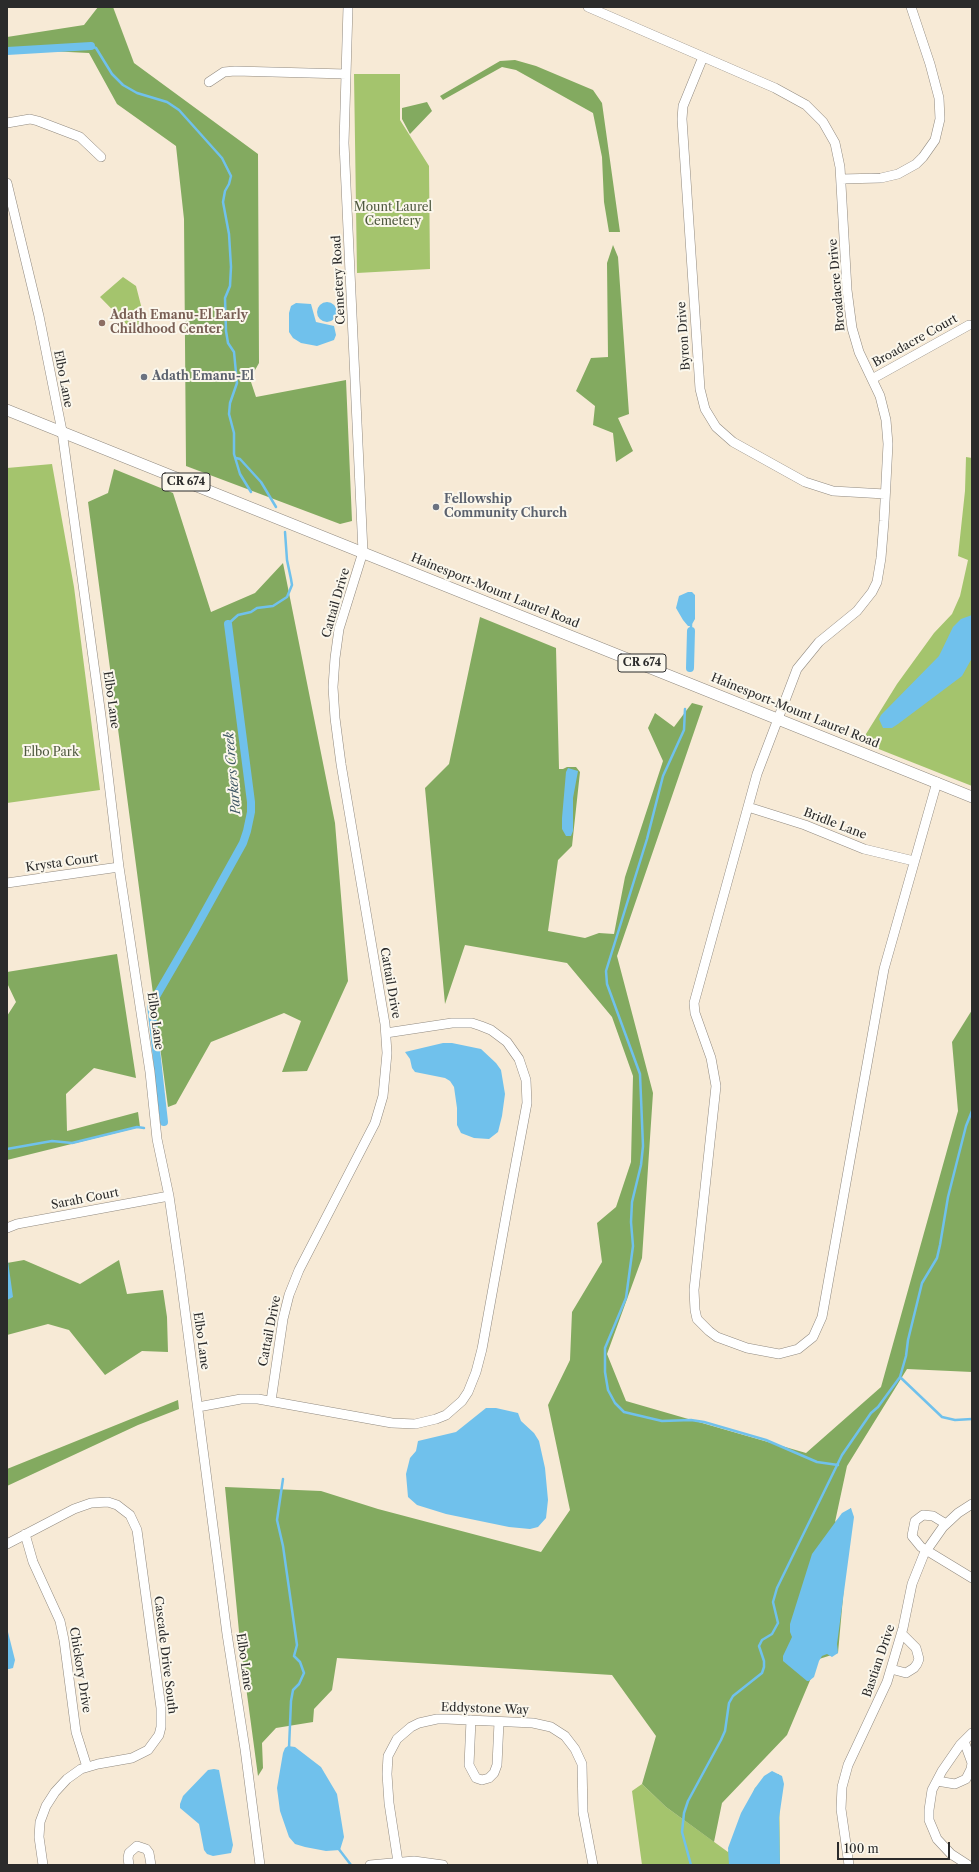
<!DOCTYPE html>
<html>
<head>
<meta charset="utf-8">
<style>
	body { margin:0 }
	#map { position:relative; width:979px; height:1872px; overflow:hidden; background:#f7ead6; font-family:"Libre Caslon Text",serif }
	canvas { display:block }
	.frame { position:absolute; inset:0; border:8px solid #2b2b2b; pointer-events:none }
	.scale { position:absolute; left:837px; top:1842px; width:113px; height:18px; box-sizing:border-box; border:2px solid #2b2b2b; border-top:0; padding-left:5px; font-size:12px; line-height:14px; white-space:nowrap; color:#2b2b2b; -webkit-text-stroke:3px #fbf7ec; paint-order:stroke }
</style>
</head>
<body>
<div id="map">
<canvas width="979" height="1872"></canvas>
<div class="frame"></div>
<div class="scale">100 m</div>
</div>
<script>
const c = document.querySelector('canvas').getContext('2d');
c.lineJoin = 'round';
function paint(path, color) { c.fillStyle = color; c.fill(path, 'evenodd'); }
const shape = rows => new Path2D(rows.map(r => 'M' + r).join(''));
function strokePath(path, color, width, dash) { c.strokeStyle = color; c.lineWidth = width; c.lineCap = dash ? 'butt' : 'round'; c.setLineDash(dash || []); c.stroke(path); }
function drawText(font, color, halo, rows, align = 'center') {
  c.font = font + ' "Libre Caslon Text",serif'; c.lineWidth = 4; c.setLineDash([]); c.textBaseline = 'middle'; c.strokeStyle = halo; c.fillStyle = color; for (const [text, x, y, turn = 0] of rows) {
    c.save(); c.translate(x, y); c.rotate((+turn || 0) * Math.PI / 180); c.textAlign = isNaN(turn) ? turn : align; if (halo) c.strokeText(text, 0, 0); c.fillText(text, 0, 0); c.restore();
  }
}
const green = shape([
	[354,74,400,74,400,120,429,166,430,269,357,273],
	[123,277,136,286,145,321,144,328,137,335,100,297],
	[966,457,972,458,972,786,861,742,897,684,934,633,952,614,960,596,968,560,958,556,965,491],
	[52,464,74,587,100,790,7,803,7,468],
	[779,1774,780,1865,642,1865,632,1791,642,1784,666,1807,728,1852,755,1788]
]);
const forest = shape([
	[98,7,113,7,134,63,258,154,259,363,250,379,256,397,346,380,352,521,340,524,186,466,184,219,176,146,117,104,89,53,7,49,7,37,84,25],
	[515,60,536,66,593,90,602,103,620,232,609,232,604,202,602,157,593,113,516,70,502,67,443,100,440,96,500,61],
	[427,102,432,111,410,134,402,119,402,108],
	[613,245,618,257,629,414,618,418,633,451,616,462,613,433,593,425,595,406,576,391,591,358,608,357,607,263],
	[114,469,173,493,211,612,255,593,283,563,335,823,348,981,307,1071,282,1072,301,1021,284,1013,211,1042,176,1104,168,1107,88,502,108,493],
	[480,617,556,648,559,769,563,769,567,767,576,767,580,772,572,846,558,860,548,931,585,938,599,933,614,934,625,877,663,761,648,728,655,713,674,727,692,703,703,706,617,956,653,1093,642,1258,607,1354,626,1401,806,1453,881,1387,958,1111,952,1042,972,1010,972,1372,907,1369,847,1466,835,1522,851,1508,838,1653,819,1659,787,1735,722,1803,714,1842,666,1807,642,1784,656,1736,612,1675,337,1658,332,1690,314,1709,313,1722,276,1728,262,1743,263,1768,258,1776,240,1642,225,1487,321,1491,378,1509,541,1552,570,1510,548,1405,570,1360,572,1312,602,1262,597,1223,616,1207,631,1162,633,1076,612,1017,567,963,465,945,445,1004,425,788,449,764],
	[117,954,136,1078,94,1068,66,1094,67,1131,138,1112,140,1127,7,1160,7,1016,16,1002,7,983,7,972],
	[24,1260,80,1284,119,1260,127,1294,163,1290,167,1317,168,1352,142,1351,105,1375,69,1330,48,1324,7,1335,7,1263],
	[178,1400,179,1409,138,1425,7,1486,7,1469]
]);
const water = shape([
	'317 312a10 10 0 1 1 20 0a10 10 0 1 1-20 0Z',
	[296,303,311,304,316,322,334,326,336,335,334,340,317,346,301,343,293,338,289,332,289,313,291,306],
	[688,592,692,592,695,595,695,619,691,626,688,626,683,620,676,608,679,596],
	[972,615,972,658,962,676,898,724,892,728,883,728,879,719,881,715,939,656,953,627,961,619],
	[568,768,578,771,573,798,573,831,571,836,566,836,562,829,562,818,566,772],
	[443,1043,452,1043,481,1049,496,1063,501,1070,505,1094,502,1116,498,1132,489,1139,474,1138,461,1133,457,1125,457,1108,454,1087,450,1081,445,1078,415,1072,412,1068,410,1059,405,1052],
	[7,1254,13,1297,7,1300],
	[486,1408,496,1408,518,1413,521,1421,534,1433,539,1441,545,1468,548,1500,546,1518,538,1527,530,1529,509,1527,446,1514,417,1505,408,1497,406,1474,410,1458,416,1451,418,1441,456,1432],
	[851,1508,854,1517,837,1644,838,1653,832,1657,827,1654,822,1656,819,1661,814,1677,809,1681,807,1681,783,1661,783,1656,792,1637,790,1632,790,1624,812,1554,842,1513],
	[7,1628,15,1660,13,1668,9,1669,7,1669],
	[288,1746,295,1747,321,1767,337,1794,344,1837,340,1850,326,1851,305,1847,295,1844,289,1837,280,1811,277,1788,283,1753,285,1748],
	[214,1769,219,1770,233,1845,231,1853,213,1856,207,1854,204,1850,199,1824,180,1808,180,1804,183,1796,208,1770],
	[772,1771,782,1776,784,1784,779,1818,780,1865,729,1865,728,1848,741,1813,755,1788,764,1776]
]);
const stream = shape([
	[91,46,96,48,112,74,123,85,137,93,167,102,179,110,222,158,231,176,229,184,225,191,223,202,229,234,231,267,230,286,225,298,226,331,228,343,234,352,237,383,230,403,229,414,234,433,234,454,240,474,251,492],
	[236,458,240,459,261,482,276,507],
	[228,624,238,615,251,612,257,608,273,606,287,597,292,585,291,579,287,560,285,532],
	[691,631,691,624],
	[685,709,684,730,663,776,647,839,606,971,607,984,640,1074,643,1146,641,1165,632,1202,631,1222,633,1246,626,1298,605,1348,605,1372,608,1390,615,1403,624,1412,662,1421,691,1420,704,1422,766,1440,817,1462,838,1465],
	[7,1149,52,1141,72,1143,137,1127,144,1128],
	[900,1377,942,1417,955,1420,972,1419],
	[283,1479,277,1520,283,1546,297,1645,294,1656,300,1662,304,1673,299,1684,293,1690,291,1701,289,1748],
	[338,1848,351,1865],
	[691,1865,682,1832,684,1813,688,1801,721,1740,725,1731,729,1703,733,1696,762,1673,764,1667,764,1661,759,1646,762,1640,772,1634,778,1623,773,1602,777,1588,842,1455,871,1413,878,1407,900,1377,906,1356,908,1340,922,1283,937,1258,940,1245,948,1197,966,1126,972,1111]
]);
const canal = shape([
	[7,51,91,46],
	[690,668,691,631],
	[164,1122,151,1005,193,933,243,843,247,831,251,812,251,802,228,624]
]);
const minor = shape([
	[588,7,775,88,806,105,823,122,835,143,840,167,847,290,852,328,859,352,880,396,886,420,888,444,884,521,881,558,877,582,872,592,857,611,819,642,797,669,757,774,694,1003,695,1013,711,1058,716,1086,694,1290,695,1310,697,1319,709,1331,717,1337,747,1348,779,1354,798,1349,813,1337,822,1317,884,969,937,782],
	[703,57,683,106,682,119,700,389,705,409,716,427,733,442,805,482,833,491,885,494],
	[209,82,224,72,235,71,346,74],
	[7,123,30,119,38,121,80,137,101,157],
	[841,179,881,178,898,174,916,164,923,157,935,140,940,119,939,98,930,64,911,7],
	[7,183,39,316,62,431,101,716,119,867,150,1072,157,1139,169,1196,180,1272,227,1634,245,1749,260,1865],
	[872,379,969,325],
	[748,807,805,825,864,849,914,861],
	[7,883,119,867],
	[7,1228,17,1224,169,1196],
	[271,1401,283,1319,289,1295,299,1270,375,1123,383,1096,387,1053,385,1024,341,764,335,718,333,687,335,658,339,629,363,552,344,143,348,7],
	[198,1407,241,1399,258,1399,392,1423,415,1424,436,1419,446,1415,462,1401,468,1392,476,1372,482,1349,508,1205,527,1103,526,1080,519,1059,507,1042,491,1030,481,1026,472,1023,452,1023,386,1033],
	[946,1524,933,1516,923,1515,915,1521,912,1536,921,1547,972,1578],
	[25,1534,33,1562,60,1621,64,1640,76,1732,87,1767],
	[7,1544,74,1509,91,1503,108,1502,117,1505,130,1515,137,1530,161,1708,161,1727,159,1735,148,1750,132,1758,98,1764,81,1769,67,1779,55,1792,46,1806,40,1822,39,1837,43,1865],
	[891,1669,906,1673,914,1668,917,1664,919,1659,916,1648,902,1634],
	[471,1720,469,1765,476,1778,482,1780,489,1778,494,1773,497,1765,499,1722],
	[937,1781,955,1784,966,1779,971,1769,972,1763,964,1741],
	[398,1862,389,1803,387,1774,388,1756,397,1739,411,1727,419,1723,437,1719,447,1719,533,1723,551,1727,565,1736,575,1749,582,1764,583,1812,593,1865],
	[129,1865,128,1858,129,1853,137,1846,146,1849,149,1853,151,1865],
	[370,1865,414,1861,443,1865],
	[849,1865,841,1809,842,1787,848,1765,887,1682,903,1628,912,1584,924,1554,943,1527,958,1513,972,1504],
	[968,1865,951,1854,937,1839,929,1820,929,1810,932,1790,942,1771,960,1745,972,1733]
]);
const major = shape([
	[7,410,972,797]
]);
const markers = [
	[102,323,4,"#8d6e63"],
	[144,377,4,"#6b7280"],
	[436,507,4,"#6b7280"]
];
const shields = [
	[186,482,48],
	[642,663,48]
];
const shieldNames = [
	["CR 674",186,482],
	["CR 674",642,663]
];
const parkNames = [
	["Mount Laurel",393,208],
	["Cemetery",393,222],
	["Elbo Park",51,753]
];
const streetNames = [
	["Cemetery Road",339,280,-93],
	["Broadacre Drive",837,285,-95],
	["Byron Drive",684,336,-94],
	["Broadacre Court",915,341,-29],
	["Elbo Lane",63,379,79],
	["Hainesport-Mount Laurel Road",495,591,22],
	["Cattail Drive",336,603,-74],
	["Elbo Lane",111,700,82],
	["Hainesport-Mount Laurel Road",795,711,22],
	["Bridle Lane",835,824,21],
	["Krysta Court",62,863,-8],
	["Cattail Drive",390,983,80],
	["Elbo Lane",155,1021,82],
	["Sarah Court",85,1199,-11],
	["Cattail Drive",270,1331,-79],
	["Elbo Lane",201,1341,82],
	["Cascade Drive South",165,1655,83],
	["Bastian Drive",879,1661,-71],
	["Elbo Lane",244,1662,82],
	["Chickory Drive",80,1670,81],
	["Eddystone Way",485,1709,2]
];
const educationNames = [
	["Adath Emanu-El Early",110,316],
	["Childhood Center",110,330]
];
const worshipNames = [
	["Adath Emanu-El",152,377],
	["Fellowship",444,500],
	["Community Church",444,514]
];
const waterNames = [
	["Parkers Creek",233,773,-95]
];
paint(green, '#a4c46d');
paint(forest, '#83aa60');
paint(water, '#70c1ec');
strokePath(stream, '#70c1ec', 2.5);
strokePath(canal, '#70c1ec', 8);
strokePath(minor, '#918a80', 10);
strokePath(major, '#918a80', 12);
strokePath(minor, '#fff', 9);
strokePath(major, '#fff', 11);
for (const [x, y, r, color] of markers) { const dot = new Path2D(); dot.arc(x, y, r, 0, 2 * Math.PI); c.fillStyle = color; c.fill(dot); strokePath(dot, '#fbf7ec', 1.5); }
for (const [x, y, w] of shields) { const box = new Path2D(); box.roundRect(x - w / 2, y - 9, w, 18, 3); c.fillStyle = '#fbf7ec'; c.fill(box); strokePath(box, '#2b2b2b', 1); }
drawText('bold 11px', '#2b2b2b', null, shieldNames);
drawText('12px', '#4f593f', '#fbf7ec', parkNames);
drawText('12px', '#2b2b2b', '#fbf7ec', streetNames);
drawText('bold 12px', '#785e54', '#fbf7ec', educationNames, 'left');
drawText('bold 12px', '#5b616d', '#fbf7ec', worshipNames, 'left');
drawText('italic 13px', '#405865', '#fbf7ec', waterNames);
</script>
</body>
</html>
